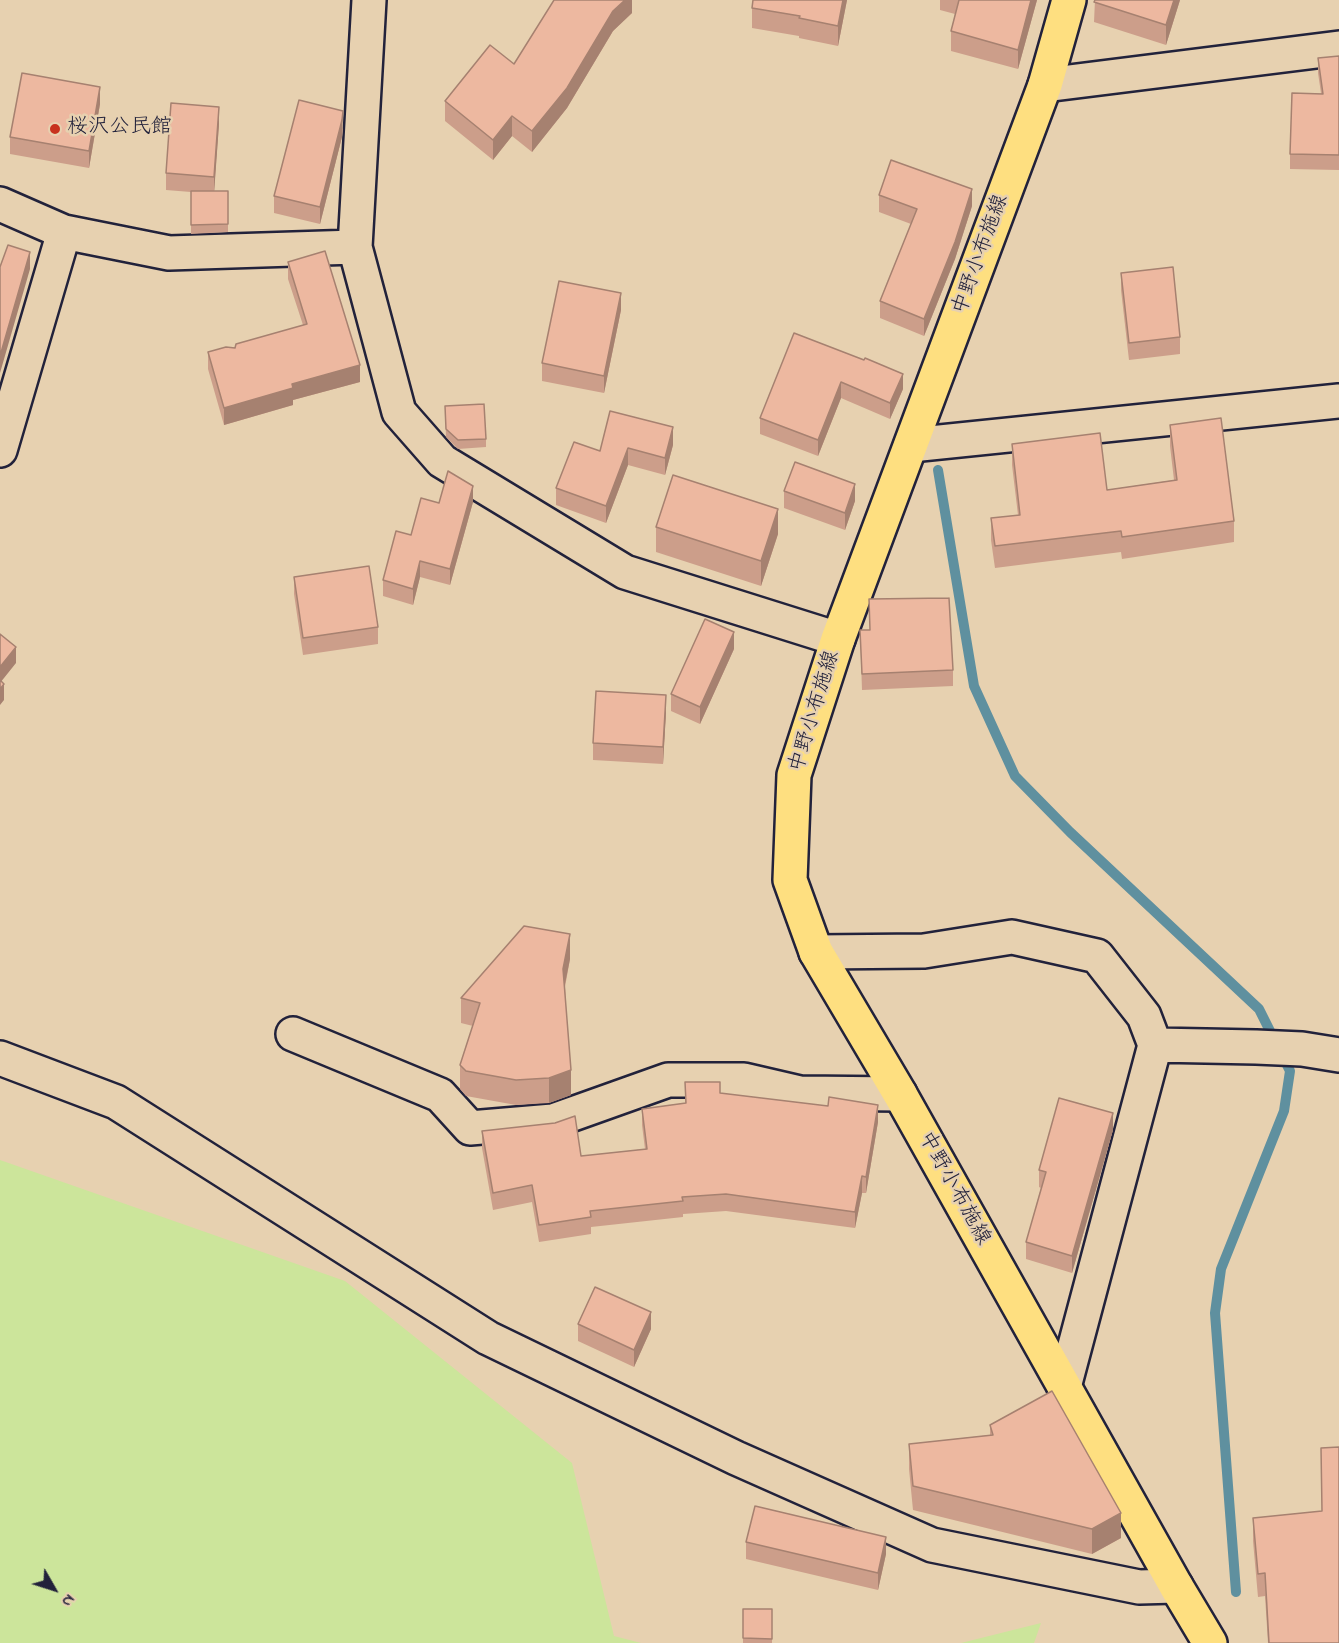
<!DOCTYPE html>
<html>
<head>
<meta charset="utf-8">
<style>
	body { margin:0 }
	#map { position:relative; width:1339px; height:1643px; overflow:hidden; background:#e7d1b0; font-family:"Indie Flower",sans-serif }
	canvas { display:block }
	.north { position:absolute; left:24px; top:1559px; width:60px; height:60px; -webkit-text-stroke:4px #e7d1b0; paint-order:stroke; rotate:129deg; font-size:16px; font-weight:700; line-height:24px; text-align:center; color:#22223b }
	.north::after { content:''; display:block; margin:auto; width:21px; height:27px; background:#22223b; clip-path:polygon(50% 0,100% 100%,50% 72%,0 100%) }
</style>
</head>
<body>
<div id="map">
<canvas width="1339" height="1643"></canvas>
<div class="north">N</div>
</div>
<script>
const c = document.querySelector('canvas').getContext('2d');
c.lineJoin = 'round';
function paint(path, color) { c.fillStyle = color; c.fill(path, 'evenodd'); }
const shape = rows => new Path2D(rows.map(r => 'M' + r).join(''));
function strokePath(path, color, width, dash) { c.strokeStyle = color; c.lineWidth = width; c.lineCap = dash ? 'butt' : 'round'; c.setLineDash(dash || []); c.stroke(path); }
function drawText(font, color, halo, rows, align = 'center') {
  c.font = font + ' "Indie Flower","Klee One",sans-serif'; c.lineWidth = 5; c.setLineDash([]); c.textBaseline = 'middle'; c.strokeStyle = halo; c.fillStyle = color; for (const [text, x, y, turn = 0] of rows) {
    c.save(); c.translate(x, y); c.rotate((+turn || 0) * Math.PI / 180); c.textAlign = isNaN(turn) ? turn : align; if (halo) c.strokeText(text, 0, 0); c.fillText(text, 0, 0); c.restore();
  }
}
const green = shape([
	[0,1160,345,1281,572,1463,614,1636,641,1643,0,1643],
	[1041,1623,1034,1643,961,1643]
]);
const stream = shape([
	[938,470,974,686,1015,776,1070,832,1259,1009,1290,1071,1284,1111,1221,1269,1215,1313,1236,1592]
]);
const minor = shape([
	[1045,85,1339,48],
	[0,204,64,232,169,253,355,247,399,412,442,461,625,572,838,639],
	[355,247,369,0],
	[911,445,1339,401],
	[0,450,64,232],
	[816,952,924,951,1012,937,1097,956,1144,1016,1155,1045,1256,1047,1302,1049,1339,1055],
	[293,1034,440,1095,470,1128,553,1121,668,1080,744,1080,800,1093,900,1094],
	[0,1058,116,1102,488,1338,736,1458,932,1545,1139,1587,1176,1586],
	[1064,1387,1155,1045]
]);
const major = shape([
	[1069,0,1045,85,838,639,794,775,790,880,816,952,900,1094,1176,1586,1210,1643]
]);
const wall = shape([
	[632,0,632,13,613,31,567,108,532,152,512,136,493,160,445,121,445,101,514,64],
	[753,0,847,0,838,46,799,38,799,36,752,28,752,8],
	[940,0,1037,0,1018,69,951,51,951,31,955,14,940,10],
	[1095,0,1180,0,1166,45,1094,22],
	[1339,56,1339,170,1290,169,1290,154,1321,93,1318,73,1318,58],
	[100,104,89,168,10,154,10,137],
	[219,124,214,191,228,191,228,232,191,234,191,192,166,190,166,173],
	[343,128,342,137,320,224,274,213,274,196],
	[879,195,972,206,955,259,924,336,880,318,880,301,911,224,879,212],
	[288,262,360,382,293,400,293,405,224,425,208,369,208,352,235,348,303,325,288,279],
	[1121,273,1180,337,1180,354,1129,360,1121,290],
	[621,310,604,393,542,381,542,363],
	[864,360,903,389,890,419,841,398,818,456,760,434,760,418],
	[445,406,486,439,486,447,458,449,446,437],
	[1170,425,1234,521,1234,542,1122,559,1121,552,995,568,991,540,991,518,1018,515,1012,465,1012,444,1107,490,1174,480,1170,446],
	[673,445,665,475,628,465,606,523,556,505,556,488,600,451],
	[784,491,855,501,845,530,784,508],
	[473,502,450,585,420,577,413,605,383,596,383,580,411,535,439,503],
	[656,527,778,534,761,586,656,552],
	[294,577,378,627,378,644,303,655,294,594],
	[860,630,953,670,953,686,862,690],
	[734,649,700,724,671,711,671,694],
	[666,712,663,764,593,760,593,743],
	[570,959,565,987,571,1095,549,1103,516,1105,466,1096,460,1089,460,1065,473,1026,461,1023,461,998],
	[685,1082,720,1093,878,1122,866,1193,862,1193,855,1228,726,1211,683,1214,683,1217,591,1227,591,1234,539,1242,532,1202,493,1210,482,1148,482,1131,581,1156,645,1149,642,1125,642,1109,685,1103],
	[1113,1130,1072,1273,1026,1259,1026,1242,1041,1188,1039,1187,1039,1170],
	[578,1324,651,1329,634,1367,578,1341],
	[990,1425,1121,1538,1092,1554,913,1510,909,1469,909,1444,990,1435],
	[1321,1448,1339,1643,1268,1643,1265,1596,1258,1597,1253,1541,1253,1518,1322,1511],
	[746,1542,886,1554,878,1590,746,1559],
	[743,1609,772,1609,772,1643,743,1643]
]);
const shadedWall = shape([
	[625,0,632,0,632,13,613,31,567,108,532,152,532,131,613,11],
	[843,0,847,0,838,46,838,26],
	[1031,0,1037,0,1018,69,1018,50],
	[1174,0,1180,0,1166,45,1166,25],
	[100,87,100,104,89,168,89,151],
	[219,107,219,124,214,194,214,177],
	[343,111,342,137,320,224,320,207],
	[512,116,512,136,493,160,493,140],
	[972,189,972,206,955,259,924,336,924,319],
	[30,252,30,269,0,373,0,356],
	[621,293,621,310,604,393,604,376],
	[360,365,360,382,293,400,293,405,224,425,224,408,292,384],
	[903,374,903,389,890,419,890,403],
	[841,382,841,398,818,456,818,440],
	[673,427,673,445,665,475,665,458],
	[628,448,628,465,606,523,606,506],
	[855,484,855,501,845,530,845,513],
	[473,486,473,502,450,585,450,569],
	[778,509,778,534,761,586,761,561],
	[420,561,420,577,413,605,413,589],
	[734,632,734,649,700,724,700,707],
	[16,647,16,663,0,683,0,667],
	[4,684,4,700,0,705,0,689],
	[666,695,666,712,663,764,663,747],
	[570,934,570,959,563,994,563,969],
	[571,1070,571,1095,549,1103,549,1078],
	[878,1105,878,1122,866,1193,866,1177],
	[1113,1113,1113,1130,1072,1273,1072,1256],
	[862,1176,862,1193,855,1228,855,1212],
	[651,1312,651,1329,634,1367,634,1350],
	[1121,1513,1121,1538,1092,1554,1092,1529],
	[886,1537,886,1554,878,1590,878,1573]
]);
const building = shape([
	[554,0,625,0,613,11,567,88,532,131,512,116,493,140,445,101,490,45,514,64,554,0],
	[753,0,843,0,838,26,799,18,800,16,752,8,753,0],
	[959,0,1031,0,1018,50,951,31,959,0],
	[1095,0,1174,0,1166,25,1094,2,1095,0],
	[1339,56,1339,155,1290,154,1292,93,1323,94,1318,58,1339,56],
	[22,73,100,87,89,151,10,137,22,73],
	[299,100,343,111,342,120,320,207,274,196,299,100],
	[171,103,219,107,214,177,166,173,171,103],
	[891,160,972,189,955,242,924,319,880,301,917,209,879,195,891,160],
	[191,191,228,191,228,224,191,225,191,191],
	[8,245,30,252,0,356,0,267,8,245],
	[325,251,360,365,292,384,293,388,224,408,208,352,226,347,235,348,236,344,307,324,288,262,325,251],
	[1173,267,1180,337,1129,343,1121,273,1173,267],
	[559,281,621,293,604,376,542,363,559,281],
	[794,333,864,360,865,358,903,374,890,403,841,382,818,440,760,418,794,333],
	[484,404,486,439,458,440,446,429,445,406,484,404],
	[610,411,673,427,665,458,628,448,606,506,556,488,574,442,600,451,610,411],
	[1221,418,1234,521,1122,537,1121,531,995,546,991,518,1020,515,1012,444,1100,433,1107,490,1177,480,1170,425,1221,418],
	[795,462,855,484,845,513,784,491,795,462],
	[448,471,473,486,450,569,420,561,413,589,383,580,396,531,411,535,421,498,439,503,448,471],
	[673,475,778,509,761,561,656,527,673,475],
	[369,566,378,627,303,638,294,577,369,566],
	[949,598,953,670,862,674,860,630,870,630,869,599,949,598],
	[705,619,734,632,700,707,671,694,705,619],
	[0,634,16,647,0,667,0,634],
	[0,680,4,684,0,689,0,680],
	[596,691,666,695,663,747,593,743,596,691],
	[524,926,570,934,563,969,571,1070,549,1078,516,1080,466,1071,460,1065,480,1003,461,998,524,926],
	[685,1082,720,1082,720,1093,828,1106,829,1097,878,1105,866,1177,862,1176,855,1212,726,1194,682,1197,683,1201,590,1211,591,1217,539,1225,532,1185,493,1193,482,1131,555,1123,575,1116,581,1156,647,1149,642,1109,686,1103,685,1082],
	[1059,1098,1113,1113,1072,1256,1026,1242,1046,1172,1039,1170,1059,1098],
	[595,1287,651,1312,634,1350,578,1324,595,1287],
	[1052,1391,1121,1513,1092,1529,913,1486,909,1444,993,1435,990,1425,1052,1391],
	[1339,1447,1339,1643,1269,1643,1265,1573,1258,1574,1253,1518,1322,1511,1321,1448,1339,1447],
	[755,1506,886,1537,878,1573,746,1542,755,1506],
	[743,1609,772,1609,772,1639,743,1638,743,1609]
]);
const markers = [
	[55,129,6,"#c8321e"]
];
const poiNames = [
	["桜沢公民館",67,129]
];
const streetNames = [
	["中野小布施線",982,255,-70],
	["中野小布施線",816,712,-73],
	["中野小布施線",953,1189,61]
];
paint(green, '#cce59b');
strokePath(stream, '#5f909f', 10);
strokePath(minor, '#22223b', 38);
strokePath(major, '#22223b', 38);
strokePath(minor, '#e7d1b0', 33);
strokePath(major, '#fedf80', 33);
paint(wall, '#cc9e8a');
paint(shadedWall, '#a68170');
paint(building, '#edb8a0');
strokePath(building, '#a68170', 1.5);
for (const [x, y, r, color] of markers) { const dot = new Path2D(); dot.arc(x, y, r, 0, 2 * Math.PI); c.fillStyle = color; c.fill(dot); strokePath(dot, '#e7d1b0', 2); }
drawText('21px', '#22223b', '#e7d1b0', poiNames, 'left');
drawText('21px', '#22223b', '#e7d1b0', streetNames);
</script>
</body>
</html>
